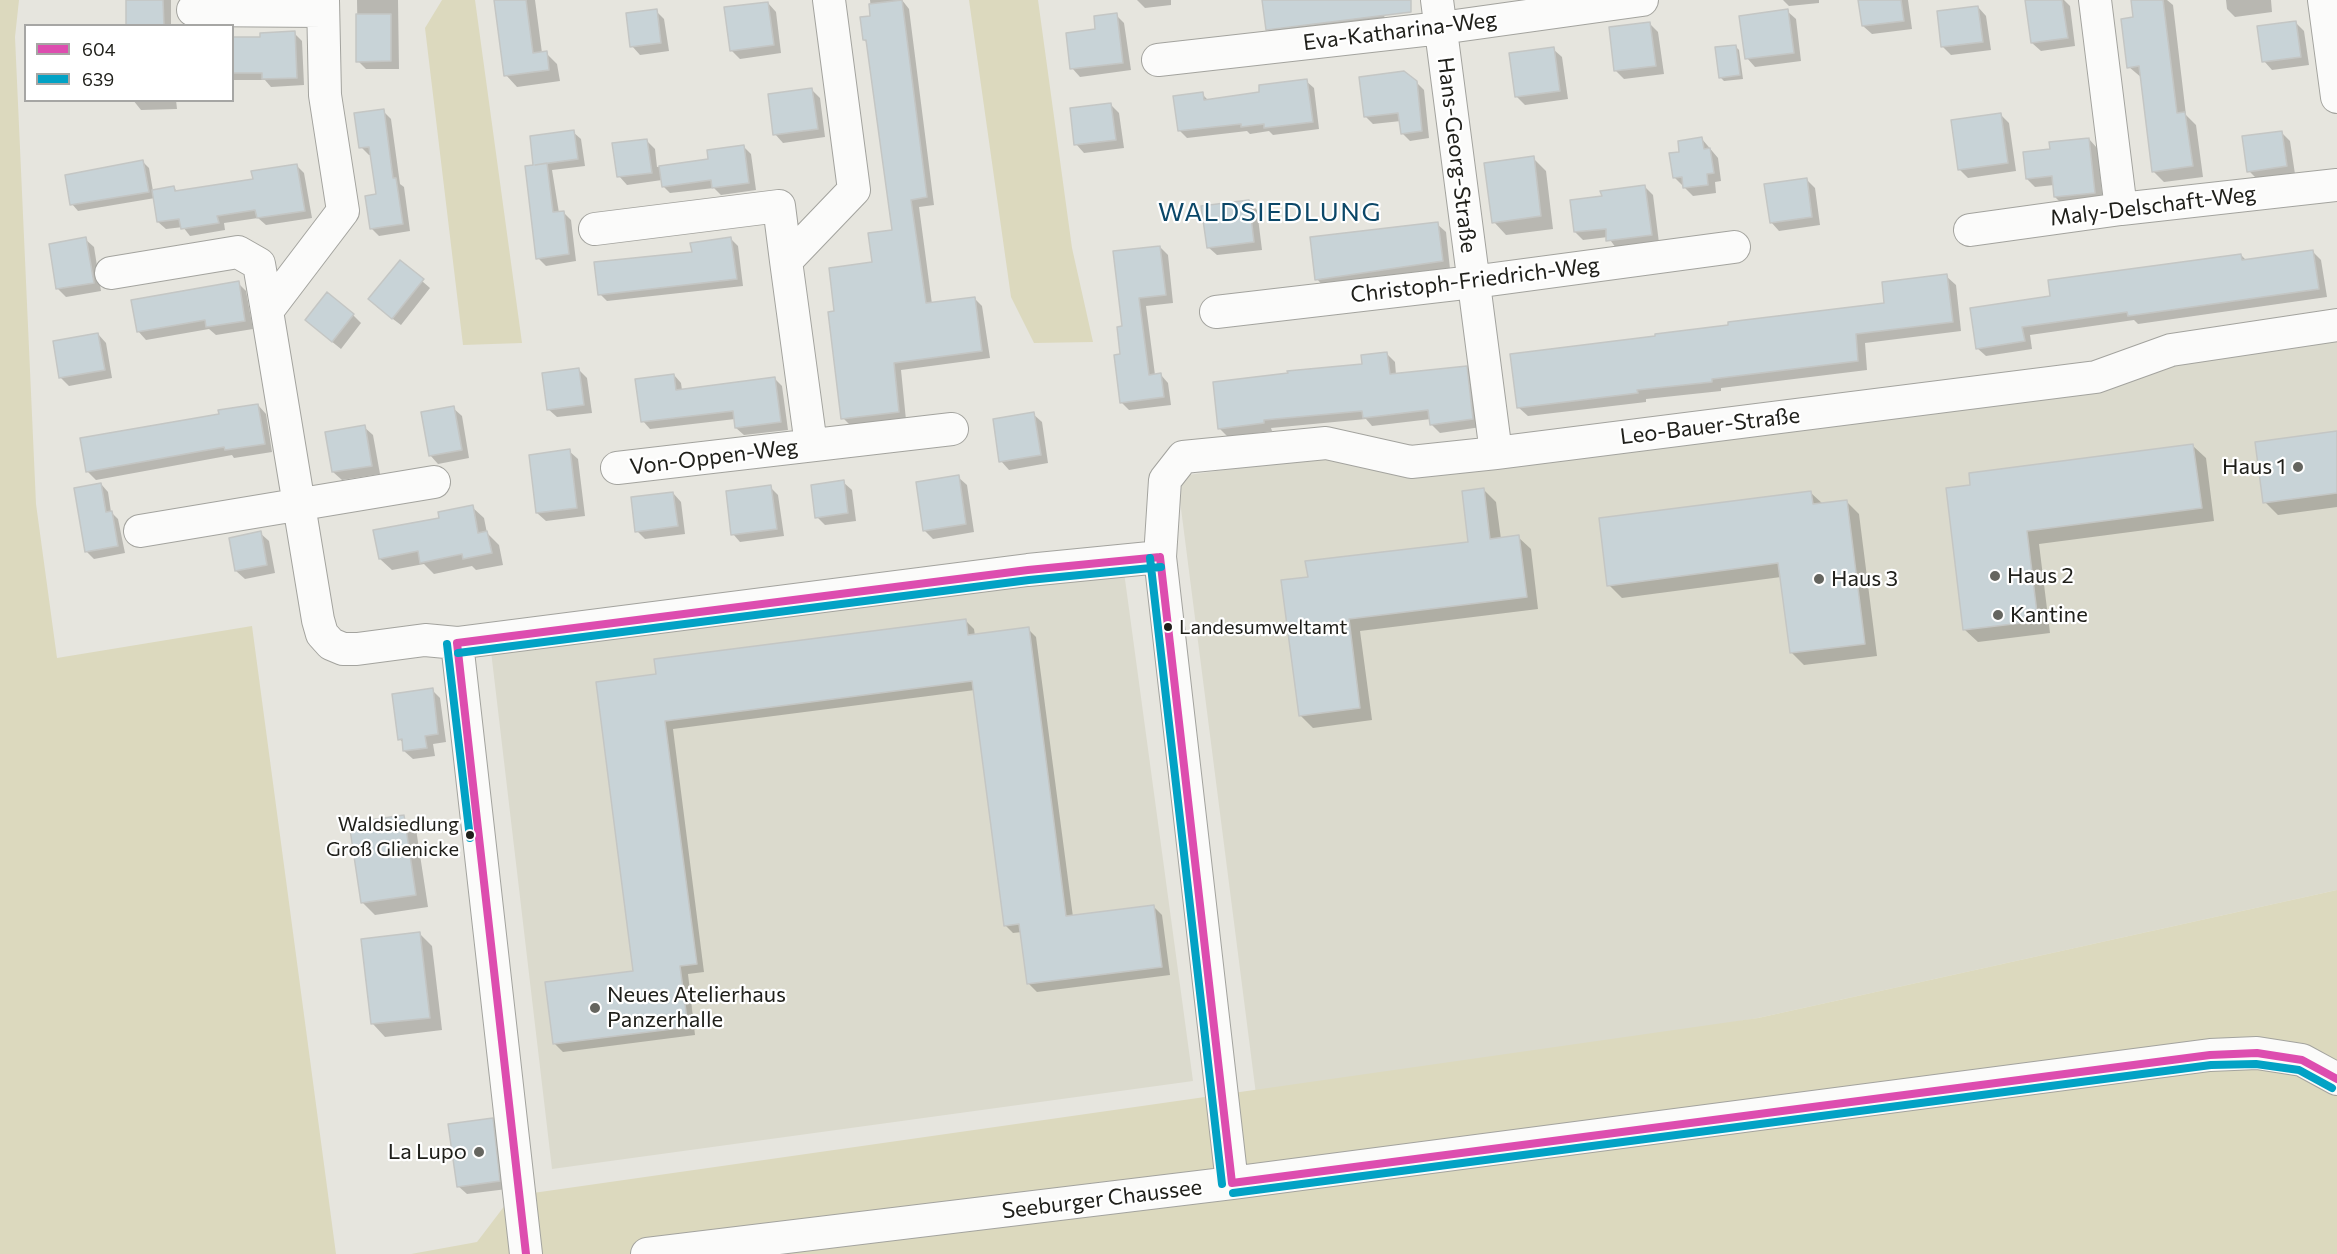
<!DOCTYPE html>
<html>
<head>
<meta charset="utf-8">
<style>
	body { margin:0 }
	#map { position:relative; width:2337px; height:1254px; overflow:hidden; background:#e6e5de; font-family:Commissioner,sans-serif }
	canvas { display:block }
	.legend { position:absolute; left:24px; top:24px; width:210px; height:78px; box-sizing:border-box; background:#fff; border:2px solid #a6a6a4; margin:0; padding:8px 10px; list-style:none; font-size:18px; color:#20201b }
	.legend li { display:flex; align-items:center; gap:12px; height:30px }
	.legend b { width:30px; border:2px solid #a6a6a4 }
</style>
</head>
<body>
<div id="map">
<canvas width="2337" height="1254"></canvas>
<ul class="legend">
<li><b style="height:8px;background:#dd4daf"></b>604</li>
<li><b style="height:8px;background:#02a2c5"></b>639</li>
</ul>
</div>
<script>
const c = document.querySelector('canvas').getContext('2d');
c.lineJoin = 'round';
function paint(path, color) { c.fillStyle = color; c.fill(path, 'evenodd'); }
const shape = rows => new Path2D(rows.map(r => 'M' + r).join(''));
function strokePath(path, color, width, dash) { c.strokeStyle = color; c.lineWidth = width; c.lineCap = dash ? 'butt' : 'round'; c.setLineDash(dash || []); c.stroke(path); }
function drawText(font, color, halo, rows, align = 'center') {
  c.font = font + ' Commissioner,sans-serif'; c.lineWidth = 4.5; c.setLineDash([]); c.textBaseline = 'middle'; c.strokeStyle = halo; c.fillStyle = color; for (const [text, x, y, turn = 0] of rows) {
    c.save(); c.translate(x, y); c.rotate((+turn || 0) * Math.PI / 180); c.textAlign = isNaN(turn) ? turn : align; if (halo) c.strokeText(text, 0, 0); c.fillText(text, 0, 0); c.restore();
  }
}
const built = shape([
	[2337,335,2337,890,1758,1018,1257,1102,1179,493,1180,486,1188,475,1318,457,1427,471,2070,396,2170,359],
	[1124,572,1193,1081,552,1169,491,651]
]);
const green = shape([
	[0,0,19,0,15,37,36,504,57,658,252,626,336,1254,0,1254],
	[442,0,475,0,522,343,463,345,425,28],
	[969,0,1038,0,1072,248,1093,342,1034,343,1011,297],
	[2337,890,2337,1254,411,1254,477,1242,512,1196,1758,1018]
]);
const shadow = shape([
	[127,0,171,0,171,26,127,26],
	[357,0,398,0,399,69,366,69,358,61],
	[495,0,535,0,542,53,546,53,557,64,560,81,517,87,506,75],
	[870,0,902,0,909,9,934,205,919,207,932,304,974,298,982,306,990,358,901,370,906,420,851,426,843,418,835,312,874,264,893,231,869,44,864,40,872,17],
	[1137,0,1171,0,1171,5,1145,8],
	[1264,0,1382,0,1386,28,1278,40,1267,29],
	[1783,0,1819,0,1819,3,1789,6],
	[1860,0,1908,0,1912,29,1872,34,1863,26],
	[2040,0,2064,0,2070,6,2075,46,2041,51,2032,43],
	[2132,0,2167,0,2173,5,2186,115,2196,125,2203,177,2164,182,2153,171,2142,78,2129,67,2134,19],
	[2226,0,2271,0,2272,12,2235,17,2227,9],
	[768,3,776,12,781,53,740,59,731,50],
	[1978,7,1986,16,1991,50,1951,55,1943,47],
	[656,11,664,19,669,51,640,55,632,46],
	[1787,11,1796,19,1801,61,1755,67,1747,58],
	[1116,15,1124,23,1131,70,1080,77,1072,68,1097,30],
	[2296,23,2304,31,2309,65,2272,70,2264,61],
	[1650,24,1658,32,1664,74,1624,79,1616,71],
	[294,33,302,41,304,85,271,87,265,80,232,80,232,39,262,38],
	[1735,46,1739,50,1743,79,1724,81,1720,77],
	[1553,49,1562,57,1568,99,1525,105,1517,97],
	[1306,81,1314,88,1319,129,1273,135,1269,131,1250,134,1247,131,1187,138,1179,130,1202,94,1209,101,1261,94],
	[1416,82,1424,90,1429,138,1410,141,1402,133,1401,121,1373,124,1366,117],
	[811,89,820,98,825,137,783,143,775,134],
	[133,100,176,100,177,109,141,110],
	[1111,105,1119,113,1124,148,1084,153,1076,144],
	[383,111,391,119,400,184,404,187,410,231,379,236,371,228,378,195,372,155,369,155,361,147],
	[2000,114,2009,123,2016,171,1968,178,1960,170],
	[573,132,581,139,585,166,552,170,559,213,563,212,571,220,576,261,546,266,538,258,535,166],
	[2281,132,2290,141,2295,174,2257,179,2249,171],
	[1702,139,1718,158,1721,181,1715,182,1716,193,1693,196,1674,177,1681,153],
	[2089,139,2097,148,2103,201,2063,205,2055,197,2054,185,2035,187,2027,179,2051,151],
	[646,140,655,149,657,167,710,160,744,147,751,154,756,190,721,195,714,188,670,193,663,186,662,180,627,185,619,176],
	[1533,158,1546,171,1553,229,1506,235,1494,222],
	[143,162,149,168,153,191,174,188,178,192,254,180,296,165,304,173,312,218,266,225,258,218,224,223,225,230,190,236,183,227,166,229,158,222,155,198,78,211,72,204],
	[1806,179,1815,188,1820,225,1779,231,1771,222],
	[1645,187,1653,195,1659,243,1616,248,1608,237,1583,240,1575,232,1603,197],
	[1249,202,1257,210,1262,250,1217,255,1208,247],
	[1437,224,1446,232,1450,269,1325,288,1317,279],
	[85,239,94,247,101,291,66,297,58,289],
	[731,239,738,246,743,286,607,301,600,294],
	[1160,247,1168,255,1173,303,1146,306,1155,375,1161,375,1168,383,1171,405,1129,410,1121,402,1124,327],
	[2313,252,2321,260,2327,297,2138,324,2134,320,2030,335,2032,349,1986,356,1977,348,2052,297,2241,255,2247,261],
	[400,262,430,288,401,325,377,307],
	[1946,276,1956,285,1961,331,1865,343,1867,370,1721,388,1721,391,1646,399,1646,402,1528,416,1518,407,1657,337,1886,304],
	[238,283,246,291,253,329,216,335,209,329,146,340,138,331],
	[353,315,361,323,341,349,315,328],
	[98,334,106,343,112,378,69,386,60,377],
	[1387,354,1395,362,1396,375,1466,368,1474,376,1481,427,1440,433,1431,424,1431,419,1372,426,1366,419,1271,428,1272,431,1228,437,1220,429],
	[579,370,587,378,592,413,557,417,548,409],
	[674,375,681,383,682,390,774,378,782,386,788,430,744,435,736,428,735,419,650,429,643,421],
	[258,405,266,414,272,452,234,458,232,455,96,480,87,471,220,415],
	[453,408,462,416,469,458,438,464,430,455],
	[1033,414,1042,422,1048,463,1009,470,1001,461],
	[364,427,373,435,380,474,342,480,333,472],
	[2337,433,2337,507,2278,515,2265,502],
	[2193,446,2206,458,2214,521,2039,544,2050,633,1978,642,1965,630,1947,489],
	[569,451,578,459,585,516,546,521,537,513],
	[958,477,967,485,974,532,933,539,925,531],
	[843,482,852,490,856,521,825,525,817,517],
	[101,484,108,492,111,512,118,519,125,553,94,559,87,552],
	[770,487,778,495,784,536,740,542,733,534],
	[1484,490,1496,502,1501,539,1518,537,1531,549,1538,609,1360,631,1372,720,1313,728,1300,715,1309,578,1469,543],
	[673,493,681,502,685,534,645,539,637,531],
	[1811,493,1823,504,1846,501,1859,514,1877,656,1804,665,1791,652,1781,577,1622,598,1609,585],
	[472,507,484,518,487,533,499,545,503,565,476,570,472,566,434,574,424,564,392,570,380,559,441,519],
	[260,533,269,541,275,573,245,579,236,571],
	[966,621,974,629,975,636,1028,629,1036,637,1073,917,1154,907,1162,915,1170,975,1037,992,1028,983,1022,932,1013,933,1005,925,975,690,673,729,704,972,688,974,695,1035,563,1052,554,1043,635,972,658,676],
	[432,690,440,698,446,742,433,744,435,756,413,759,404,751,404,743,399,739],
	[403,817,416,829,428,907,375,915,362,902],
	[419,933,432,946,442,1030,385,1037,373,1024],
	[492,1120,500,1128,507,1189,467,1194,458,1186]
]);
const building = shape([
	[126,0,163,0,164,26,126,26,126,0],
	[494,0,526,0,533,53,547,51,549,70,504,76,494,0],
	[902,0,927,197,911,200,926,303,975,297,982,351,894,363,899,412,841,419,828,312,834,311,829,268,872,262,868,233,892,230,866,40,863,40,860,17,870,16,869,4,902,0],
	[1262,0,1411,0,1411,12,1266,30,1262,0],
	[1858,0,1901,0,1904,21,1862,26,1858,0],
	[2025,0,2062,0,2068,38,2031,43,2025,0],
	[2131,0,2163,0,2177,113,2185,112,2193,166,2152,172,2139,66,2127,68,2121,19,2133,17,2131,0],
	[768,2,774,45,730,51,724,7,768,2],
	[1978,6,1983,42,1941,47,1937,11,1978,6],
	[657,9,661,43,630,47,626,13,657,9],
	[1788,9,1794,53,1745,59,1739,16,1788,9],
	[1117,13,1123,63,1070,69,1066,33,1095,29,1094,16,1117,13],
	[356,14,391,14,391,61,356,62,356,14],
	[2296,21,2301,57,2262,62,2257,26,2296,21],
	[1650,22,1656,66,1614,71,1609,27,1650,22],
	[295,31,297,78,262,79,262,73,232,73,232,37,260,37,260,33,295,31],
	[1736,45,1740,75,1719,78,1715,47,1736,45],
	[1554,47,1560,91,1515,97,1509,53,1554,47],
	[1404,71,1417,81,1422,131,1401,134,1398,113,1364,117,1359,77,1404,71],
	[1307,79,1313,122,1264,128,1264,124,1241,127,1241,124,1178,131,1173,96,1203,92,1204,100,1259,92,1259,85,1307,79],
	[812,88,818,129,773,135,768,94,812,88],
	[1111,103,1116,140,1074,145,1070,108,1111,103],
	[384,109,393,178,396,178,403,224,370,229,365,196,376,194,369,147,359,148,354,113,384,109],
	[2001,113,2008,163,1958,170,1951,120,2001,113],
	[574,130,578,159,535,165,547,163,553,212,564,211,569,254,536,259,525,166,533,165,530,136,574,130],
	[2282,131,2287,166,2247,172,2242,136,2282,131],
	[1702,137,1704,149,1710,148,1714,173,1707,174,1708,185,1683,188,1682,177,1673,178,1669,153,1679,152,1678,141,1702,137],
	[2089,138,2095,193,2054,197,2052,176,2026,179,2023,152,2050,149,2049,142,2089,138],
	[647,139,652,173,617,177,612,143,647,139],
	[744,145,749,183,712,188,711,180,662,187,659,166,708,159,707,150,744,145],
	[1534,156,1541,216,1492,223,1484,163,1534,156],
	[143,160,149,192,70,205,65,175,143,160],
	[297,164,305,211,257,218,255,210,217,216,219,223,181,229,179,219,157,222,152,190,174,186,175,191,253,179,251,171,297,164],
	[1807,178,1812,217,1770,223,1764,184,1807,178],
	[1645,185,1652,235,1606,241,1606,229,1574,232,1570,200,1602,196,1600,191,1645,185],
	[1249,200,1254,242,1207,248,1201,206,1249,200],
	[1438,222,1443,261,1315,280,1310,237,1438,222],
	[86,237,94,283,56,289,49,244,86,237],
	[731,237,737,279,598,295,594,262,692,252,690,243,731,237],
	[1160,246,1166,295,1139,298,1149,375,1161,373,1164,397,1120,403,1114,355,1120,354,1117,327,1122,326,1113,251,1160,246],
	[2313,250,2319,289,2128,316,2127,312,2022,327,2025,341,1976,349,1970,308,2050,296,2048,280,2241,254,2242,260,2313,250],
	[400,260,424,279,392,319,368,299,400,260],
	[1947,274,1953,322,1856,334,1858,361,1712,379,1712,382,1637,390,1638,393,1517,408,1510,354,1655,336,1655,334,1728,325,1728,322,1884,303,1882,282,1947,274],
	[239,281,245,321,206,327,205,320,137,332,131,300,239,281],
	[327,292,354,314,332,342,305,320,327,292],
	[98,333,105,370,59,378,53,341,98,333],
	[1387,352,1390,374,1467,366,1473,419,1430,425,1428,410,1363,418,1362,411,1264,420,1264,423,1218,429,1213,382,1288,373,1287,371,1362,364,1361,355,1387,352],
	[579,368,584,405,547,410,542,373,579,368],
	[674,374,676,390,775,377,781,422,735,428,733,411,641,422,635,379,674,374],
	[258,404,265,444,225,450,224,447,86,472,80,438,219,414,218,410,258,404],
	[454,406,462,450,429,456,421,412,454,406],
	[1034,412,1041,455,999,462,993,419,1034,412],
	[365,425,372,466,332,472,325,432,365,425],
	[2337,431,2337,493,2263,503,2255,442,2337,431],
	[2193,444,2202,508,2027,531,2038,621,1963,630,1946,488,1970,485,1969,473,2193,444],
	[570,449,577,508,536,513,529,455,570,449],
	[959,475,966,524,923,531,916,482,959,475],
	[844,480,848,513,815,518,811,485,844,480],
	[101,483,106,512,112,511,118,546,85,552,74,488,101,483],
	[771,485,777,529,731,535,726,491,771,485],
	[1484,488,1490,539,1519,535,1527,597,1349,619,1360,708,1299,716,1281,580,1308,577,1305,561,1468,542,1462,491,1484,488],
	[1811,491,1813,504,1847,500,1865,644,1790,653,1778,563,1607,586,1599,518,1811,491],
	[673,492,678,526,635,532,631,497,673,492],
	[473,505,478,533,487,531,492,553,463,559,462,554,420,563,418,551,379,559,373,530,439,518,438,512,473,505],
	[261,531,267,565,235,571,229,538,261,531],
	[966,619,968,635,1029,627,1066,916,1154,905,1162,967,1027,984,1019,924,1004,926,972,681,665,721,697,964,680,966,688,1027,553,1044,545,982,633,971,596,682,656,674,654,659,966,619],
	[433,688,438,734,425,736,427,748,403,751,402,739,398,740,392,694,433,688],
	[404,815,416,895,361,903,349,823,404,815],
	[420,932,430,1018,371,1024,361,939,420,932],
	[493,1118,500,1181,457,1187,448,1124,493,1118]
]);
const minor = shape([
	[323,0,325,95,343,211,267,311,318,620,322,634,331,644,343,649,357,649,425,640,457,643,1028,570,1160,557],
	[1437,0,1496,453],
	[2095,0,2121,209],
	[2324,0,2337,97],
	[193,10,323,11],
	[1158,60,1441,28,1642,0],
	[595,229,779,206,786,261],
	[1970,230,2121,209,2337,185],
	[111,273,238,252,259,264,267,311],
	[1216,312,1473,282,1734,247],
	[811,445,786,261,854,190,829,0],
	[617,468,952,429],
	[140,531,434,482],
	[457,643,526,1254],
	[1232,1183,1160,557,1165,480,1183,457,1326,443,1411,462,1496,453,2096,377,2171,350,2337,325],
	[647,1254,1232,1183,2210,1055,2257,1053,2302,1060,2337,1079]
]);
const bus1 = shape([
	[1160,557,1232,1183],
	[457,643,1028,570,1160,557],
	[457,643,526,1254],
	[1232,1183,2210,1055,2257,1053,2302,1060,2337,1079]
]);
const bus2 = shape([
	[1150,558,1222,1184],
	[447,644,470,838],
	[458,653,1029,580,1161,567],
	[1233,1193,2211,1065,2256,1064,2299,1070,2332,1088]
]);
const markers = [
	[2298,467,6,"#65655f"],
	[1995,576,6,"#65655f"],
	[1819,579,6,"#65655f"],
	[1998,615,6,"#65655f"],
	[1168,627,5,"#20201b"],
	[470,835,5,"#20201b"],
	[595,1008,6,"#65655f"],
	[479,1152,6,"#65655f"]
];
const busNames = [
	["Landesumweltamt",1179,627],
	["Waldsiedlung",459,824,"right"],
	["Groß Glienicke",459,849,"right"]
];
const streetNames = [
	["Eva-Katharina-Weg",1400,31,-7],
	["Hans-Georg-Straße",1457,155,83],
	["Maly-Delschaft-Weg",2153,206,-7],
	["Christoph-Friedrich-Weg",1475,280,-7],
	["Leo-Bauer-Straße",1710,426,-7],
	["Von-Oppen-Weg",714,457,-7],
	["Seeburger Chaussee",1102,1199,-7]
];
const poiNames = [
	["Haus 1",2286,467,"right"],
	["Haus 2",2007,576],
	["Haus 3",1831,579],
	["Kantine",2010,615],
	["Neues Atelierhaus",607,995],
	["Panzerhalle",607,1020],
	["La Lupo",467,1152,"right"]
];
const quarterNames = [
	["WALDSIEDLUNG",1270,212]
];
paint(built, '#dbdacd');
paint(green, '#dcd9be');
paint(shadow, '#0003');
paint(building, '#c8d3d7');
strokePath(building, '#c4c6c4', 1.5);
strokePath(minor, '#a3a39e', 34);
strokePath(minor, '#fbfbfa', 32);
strokePath(bus1, '#dd4daf', 8);
strokePath(bus2, '#02a2c5', 8);
for (const [x, y, r, color] of markers) { const dot = new Path2D(); dot.arc(x, y, r, 0, 2 * Math.PI); c.fillStyle = color; c.fill(dot); strokePath(dot, '#fff', 2); }
drawText('20px', '#20201b', '#fff', busNames, 'left');
drawText('22px', '#20201b', '#fff', streetNames);
drawText('22px', '#20201b', '#fff', poiNames, 'left');
c.letterSpacing = '1.5px';
drawText('26px', '#0b4768', '#fff', quarterNames);
c.letterSpacing = '0px';
</script>
</body>
</html>
